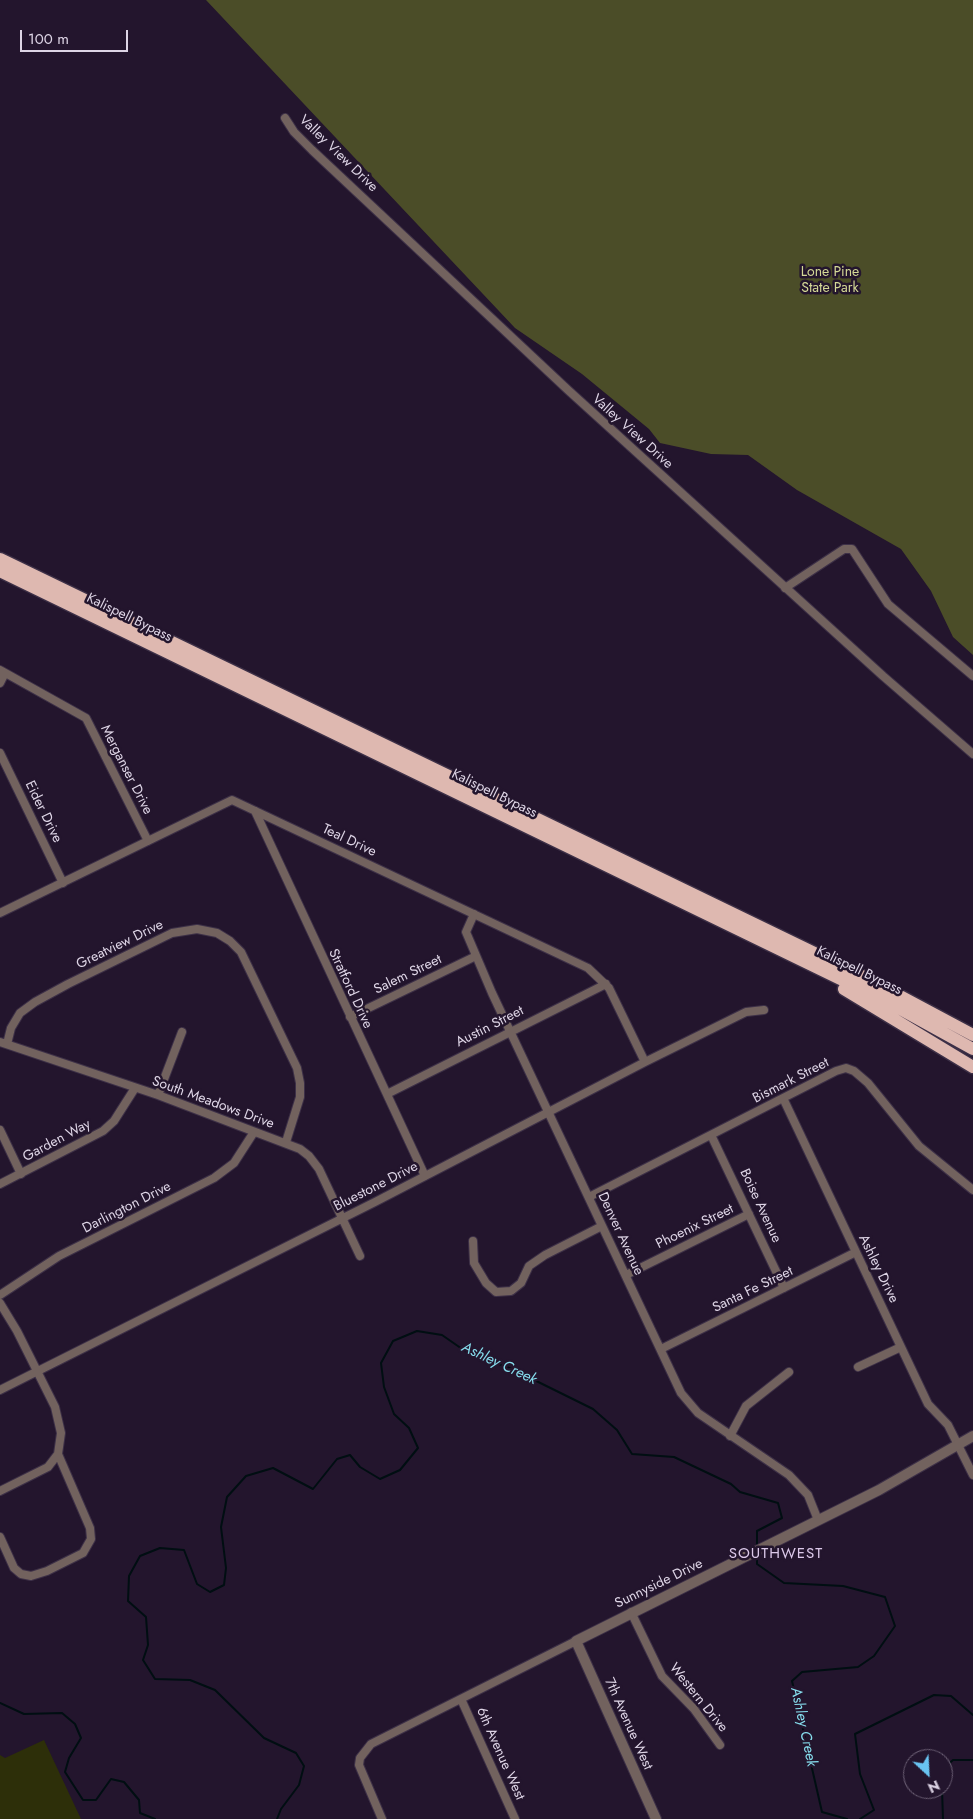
<!DOCTYPE html>
<html>
<head>
<meta charset="utf-8">
<style>
	body { margin:0 }
	#map { position:relative; width:973px; height:1819px; overflow:hidden; background:#23152d; font-family:Jost,sans-serif }
	canvas { display:block }
	.north { position:absolute; left:903px; top:1749px; width:50px; height:50px; box-sizing:border-box; background:#23152d; border:1px solid #6e6277; border-radius:50%; rotate:155deg; font-size:14px; font-weight:700; line-height:20px; text-align:center; color:#ded5e6 }
	.north::after { content:''; display:block; margin:auto; width:18px; height:22px; background:#69c3f1; clip-path:polygon(50% 0,100% 100%,50% 72%,0 100%) }
	.scale { position:absolute; left:20px; top:30px; width:108px; height:22px; box-sizing:border-box; border:2px solid #ded5e6; border-top:0; padding-left:6px; font-size:15px; line-height:18px; white-space:nowrap; color:#ded5e6; -webkit-text-stroke:4px #23152d; paint-order:stroke }
</style>
</head>
<body>
<div id="map">
<canvas width="973" height="1819"></canvas>
<div class="north">N</div>
<div class="scale">100 m</div>
</div>
<script>
const c = document.querySelector('canvas').getContext('2d');
c.lineJoin = 'round';
function paint(path, color) { c.fillStyle = color; c.fill(path, 'evenodd'); }
const shape = rows => new Path2D(rows.map(r => 'M' + r).join(''));
function strokePath(path, color, width, dash) { c.strokeStyle = color; c.lineWidth = width; c.lineCap = dash ? 'butt' : 'round'; c.setLineDash(dash || []); c.stroke(path); }
function drawText(font, color, halo, rows, align = 'center') {
  c.font = font + ' Jost,sans-serif'; c.lineWidth = 5; c.setLineDash([]); c.textBaseline = 'middle'; c.strokeStyle = halo; c.fillStyle = color; for (const [text, x, y, turn = 0] of rows) {
    c.save(); c.translate(x, y); c.rotate((+turn || 0) * Math.PI / 180); c.textAlign = isNaN(turn) ? turn : align; if (halo) c.strokeText(text, 0, 0); c.fillText(text, 0, 0); c.restore();
  }
}
const green = shape([
	[44,1740,81,1819,0,1819,0,1755,5,1758]
]);
const forest = shape([
	[206,0,973,0,973,655,953,637,931,591,901,549,797,490,748,455,711,454,660,443,649,429,582,374,515,328]
]);
const stream = shape([
	[757,1556,757,1564,784,1583,843,1586,885,1597,895,1626,874,1656,858,1667,802,1672,792,1681,822,1812,847,1819],
	[0,1703,24,1714,62,1713,75,1724,81,1738,69,1758,65,1772,83,1800,96,1800,111,1779,124,1782,139,1800,140,1813,155,1819],
	[943,1769,953,1760,973,1760],
	[942,1789,943,1819],
	[277,1819,281,1809,299,1785,304,1766,296,1753,264,1738,215,1690,190,1680,155,1679,143,1660,148,1645,146,1617,128,1601,129,1576,140,1556,160,1548,184,1550,197,1584,210,1592,224,1585,226,1568,221,1527,227,1497,246,1476,273,1468,313,1489,337,1459,350,1455,360,1467,380,1479,400,1470,418,1448,409,1428,394,1414,384,1387,381,1363,393,1341,417,1331,442,1335,465,1351,512,1369,593,1409,617,1430,632,1454,674,1457,731,1484,740,1492,778,1503,782,1518,757,1531,757,1546],
	[860,1819,874,1810,860,1774,855,1734,934,1695,951,1696,973,1715]
]);
const minor = shape([
	[285,118,294,132,312,150,568,390,883,676,973,754],
	[785,588,844,549,852,549,888,604,973,676],
	[0,670,86,718,148,841],
	[0,683,5,673],
	[0,753,63,883],
	[255,811,425,1176],
	[0,913,232,800,588,968,609,988,645,1062],
	[474,914,466,932,492,993,681,1393,698,1413,789,1475,808,1495,818,1520],
	[350,1017,476,956],
	[0,1042,158,1095,300,1149,309,1156,319,1169,360,1256],
	[7,1044,11,1028,20,1013,35,1002,68,984,172,933,197,929,217,933,230,941,241,952,297,1068,300,1083,300,1097,286,1142],
	[387,1094,606,984],
	[158,1095,182,1032],
	[783,1098,928,1404,948,1425,973,1475],
	[0,1130,21,1174],
	[711,1135,784,1288],
	[0,1184,103,1131,114,1121,135,1088],
	[589,1197,836,1071,846,1068,854,1071,868,1083,919,1146,973,1190],
	[473,1241,474,1263,486,1283,496,1292,511,1291,521,1283,529,1266,545,1255,602,1226],
	[626,1275,749,1214],
	[0,1295,59,1256,214,1178,234,1163,254,1132],
	[0,1303,17,1331,55,1407,61,1433,58,1454],
	[661,1349,856,1252],
	[858,1367,901,1347],
	[0,1390,375,1202,645,1062,746,1012,764,1010],
	[730,1436,746,1406,789,1372],
	[0,1491,48,1467,58,1454,90,1528,91,1539,83,1553,47,1571,31,1576,21,1574,14,1568,0,1537],
	[631,1612,662,1676,694,1709,720,1745],
	[461,1699,515,1819],
	[382,1819,359,1765,360,1758,371,1744,576,1641]
]);
const tertiary = shape([
	[656,1819,576,1641,879,1490,973,1436]
]);
const trunk = shape([
	[0,559,870,980,973,1035],
	[0,571,884,1000,973,1049],
	[844,989,973,1067]
]);
const streetNames = [
	["Valley View Drive",338,154,44],
	["Valley View Drive",632,432,42],
	["Kalispell Bypass",129,618,26],
	["Merganser Drive",126,770,63],
	["Kalispell Bypass",494,794,26],
	["Eider Drive",43,812,64],
	["Teal Drive",349,841,25],
	["Greatview Drive",120,945,-26],
	["Kalispell Bypass",859,971,26],
	["Salem Street",408,975,-26],
	["Stratford Drive",350,989,65],
	["Austin Street",490,1027,-27],
	["Bismark Street",791,1081,-27],
	["South Meadows Drive",213,1103,20],
	["Garden Way",57,1141,-28],
	["Bluestone Drive",376,1187,-27],
	["Boise Avenue",760,1206,65],
	["Darlington Drive",127,1208,-27],
	["Phoenix Street",695,1227,-26],
	["Denver Avenue",620,1234,65],
	["Ashley Drive",878,1269,64],
	["Santa Fe Street",753,1290,-26],
	["Sunnyside Drive",659,1584,-26],
	["Western Drive",698,1698,51],
	["7th Avenue West",628,1724,66],
	["6th Avenue West",500,1754,66]
];
const parkNames = [
	["Lone Pine",830,273],
	["State Park",830,289]
];
const waterNames = [
	["Ashley Creek",499,1364,25],
	["Ashley Creek",803,1727,78]
];
const neighbourhoodNames = [
	["SOUTHWEST",776,1554]
];
paint(green, '#2d2f09');
paint(forest, '#4b4d28');
strokePath(stream, '#000e12', 2);
strokePath(minor, '#3d3047', 10);
strokePath(tertiary, '#3d3047', 12);
strokePath(trunk, '#3d3047', 15);
strokePath(minor, '#72625e', 8);
strokePath(tertiary, '#72625e', 10);
strokePath(trunk, '#deb8b0', 12);
drawText('14px', '#ded5e6', '#23152d', streetNames);
drawText('14px', '#d4d996', '#23152d', parkNames);
drawText('italic 15px', '#86dded', '#23152d', waterNames);
c.letterSpacing = '1px';
drawText('15px', '#dcc9ea', '#23152d', neighbourhoodNames);
c.letterSpacing = '0px';
</script>
</body>
</html>
